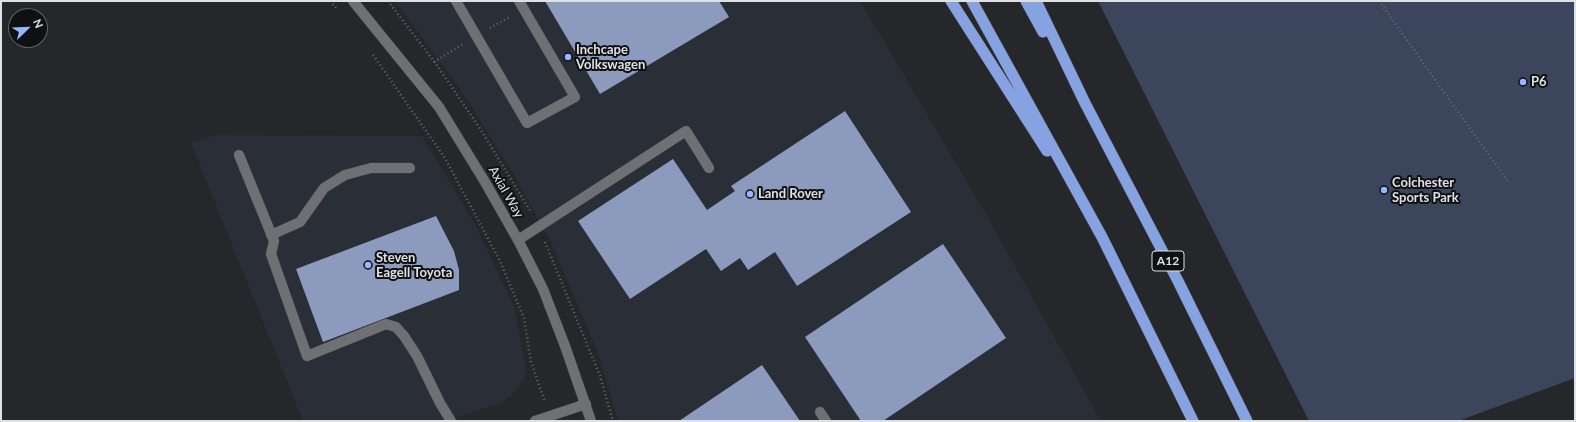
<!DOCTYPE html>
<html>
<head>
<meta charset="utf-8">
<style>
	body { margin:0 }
	#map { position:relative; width:1576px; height:422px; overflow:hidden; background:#25272a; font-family:Lato,sans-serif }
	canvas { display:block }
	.frame { position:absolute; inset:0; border:2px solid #dfe0e3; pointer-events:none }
	.north { position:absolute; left:8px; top:8px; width:40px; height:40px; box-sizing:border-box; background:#0f1011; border:1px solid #626365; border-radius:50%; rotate:67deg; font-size:11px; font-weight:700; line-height:16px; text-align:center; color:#dfe0e3 }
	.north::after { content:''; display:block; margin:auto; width:14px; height:18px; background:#97b6fd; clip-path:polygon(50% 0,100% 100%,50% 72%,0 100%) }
</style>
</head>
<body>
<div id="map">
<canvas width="1576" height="422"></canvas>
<div class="frame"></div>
<div class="north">N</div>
</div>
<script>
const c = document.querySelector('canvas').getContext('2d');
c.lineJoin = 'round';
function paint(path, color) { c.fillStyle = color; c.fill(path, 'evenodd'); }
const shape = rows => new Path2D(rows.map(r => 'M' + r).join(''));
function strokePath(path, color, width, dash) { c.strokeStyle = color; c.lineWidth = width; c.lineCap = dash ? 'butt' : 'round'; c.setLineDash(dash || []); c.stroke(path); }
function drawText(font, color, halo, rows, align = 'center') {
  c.font = font + ' Lato,sans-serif'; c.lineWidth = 4; c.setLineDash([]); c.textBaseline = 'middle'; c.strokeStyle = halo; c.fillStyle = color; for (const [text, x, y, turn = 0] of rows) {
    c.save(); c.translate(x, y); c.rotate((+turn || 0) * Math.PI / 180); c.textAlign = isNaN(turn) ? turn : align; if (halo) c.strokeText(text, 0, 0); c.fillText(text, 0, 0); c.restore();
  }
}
const built = shape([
	[395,1,860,1,985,212,1101,421,618,421,599,355,551,242,514,175,463,93],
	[216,135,422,136,475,224,514,307,527,374,514,393,501,403,445,421,303,421,191,143]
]);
const green = shape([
	[1098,1,1575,1,1575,378,1458,421,1309,421]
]);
const building = shape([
	[545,1,719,1,729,17,600,94],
	[845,111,911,212,797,286,775,252,748,270,740,258,721,271,706,249,630,299,578,221,673,159,707,210,735,191,731,186],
	[436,216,454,251,459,270,459,290,323,342,296,269],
	[943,244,1006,338,883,421,861,421,805,337],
	[762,365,800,421,679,421]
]);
const path = shape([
	[330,1,338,10],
	[388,1,436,64,479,127,531,212],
	[1379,1,1509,183],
	[490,28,510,17],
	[373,55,445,158,500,261,524,318,531,362,545,402],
	[434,62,463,44],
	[545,242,600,376,613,421]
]);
const service = shape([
	[456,1,527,123,575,97,519,1],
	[239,155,274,241,271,254,307,356,386,324,396,327,404,336,417,356,440,403,451,421],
	[271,235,300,222,324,188,345,175,371,168,410,168],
	[518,240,686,131,709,168]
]);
const minor = shape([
	[820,412,826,421],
	[535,421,586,404]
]);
const tertiary = shape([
	[353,1,439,107,485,182,518,240,543,289,565,346,591,421]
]);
const trunk = shape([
	[951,1,1047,151],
	[972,1,1102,237,1193,421],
	[1026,1,1043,32],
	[1036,1,1085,103,1178,281,1247,421]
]);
const markers = [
	[568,57,4,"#97b6fd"],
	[1523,82,4,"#97b6fd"],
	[1384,190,4,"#97b6fd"],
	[750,194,4,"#97b6fd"],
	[368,265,4,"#97b6fd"]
];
const shields = [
	[1168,261,32]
];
const shieldNames = [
	["A12",1168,261]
];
const poiNames = [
	["Inchcape",576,50],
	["Volkswagen",576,65],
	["P6",1531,82],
	["Colchester",1392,183],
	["Sports Park",1392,198],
	["Land Rover",758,194],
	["Steven",376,258],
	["Eagell Toyota",376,273]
];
const streetNames = [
	["Axial Way",506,192,60]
];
paint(built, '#2a2e37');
paint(green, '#3b455b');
paint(building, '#8b9abd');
strokePath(service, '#404245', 11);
strokePath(minor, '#404245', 11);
strokePath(tertiary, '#404245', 11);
strokePath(trunk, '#404245', 12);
strokePath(path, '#686a6d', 2.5, [1, 3]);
strokePath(service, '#6e7074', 10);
strokePath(minor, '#6e7074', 10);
strokePath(tertiary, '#6e7074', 10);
strokePath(trunk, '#87a2e1', 11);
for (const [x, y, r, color] of markers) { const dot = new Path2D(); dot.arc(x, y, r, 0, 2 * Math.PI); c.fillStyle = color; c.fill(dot); strokePath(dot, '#0f1011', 1.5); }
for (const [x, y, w] of shields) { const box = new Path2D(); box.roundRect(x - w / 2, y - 10, w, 20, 3); c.fillStyle = '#0f1011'; c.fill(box); strokePath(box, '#dfe0e3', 1); }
drawText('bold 12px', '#dfe0e3', null, shieldNames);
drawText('bold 13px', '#dfe0e3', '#0f1011', poiNames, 'left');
drawText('13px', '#dfe0e3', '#0f1011', streetNames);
</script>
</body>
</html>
